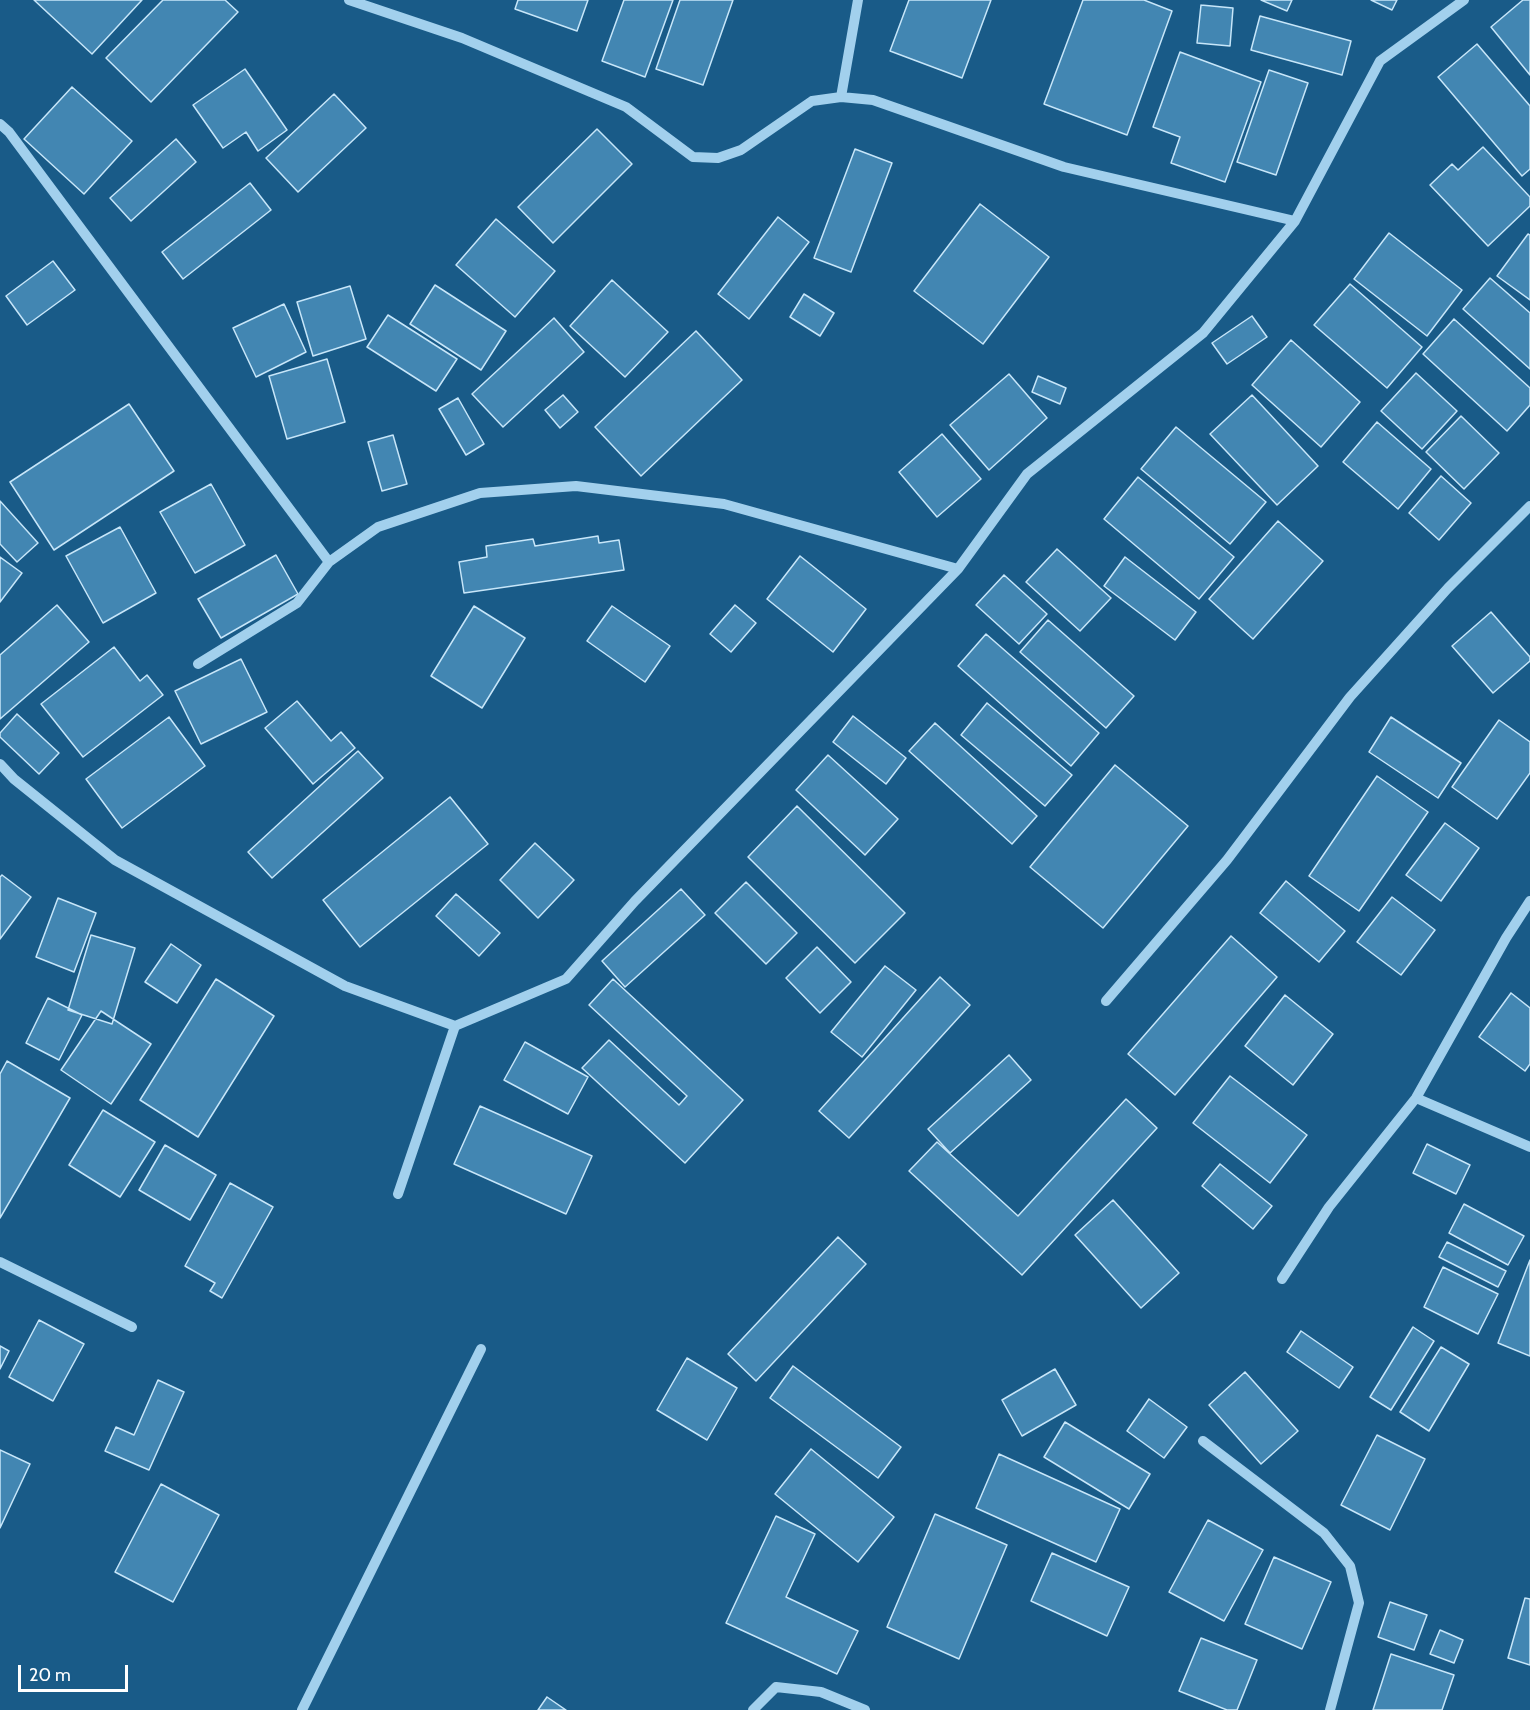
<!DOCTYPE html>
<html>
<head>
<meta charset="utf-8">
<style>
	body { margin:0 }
	#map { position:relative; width:1530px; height:1710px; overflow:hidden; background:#195b88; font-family:Cabin,sans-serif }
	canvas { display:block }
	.scale { position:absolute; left:18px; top:1665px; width:110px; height:27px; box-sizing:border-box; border:3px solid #fff; border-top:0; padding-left:8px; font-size:18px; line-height:21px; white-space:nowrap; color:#fff; -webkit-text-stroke:4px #195b88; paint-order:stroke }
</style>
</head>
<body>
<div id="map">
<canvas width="1530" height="1710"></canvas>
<div class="scale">20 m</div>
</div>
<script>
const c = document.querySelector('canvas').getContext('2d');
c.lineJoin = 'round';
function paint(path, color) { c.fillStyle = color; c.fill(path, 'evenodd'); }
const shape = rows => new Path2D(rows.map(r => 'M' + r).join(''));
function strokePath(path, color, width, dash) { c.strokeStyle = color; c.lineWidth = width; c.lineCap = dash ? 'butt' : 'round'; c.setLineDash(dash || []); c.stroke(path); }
const building = shape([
	[34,0,142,0,92,54,34,0],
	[163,0,225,0,238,12,151,102,106,58,163,0],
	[518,0,588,0,577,31,515,9,518,0],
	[624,0,673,0,645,77,602,61,624,0],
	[680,0,733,0,703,85,656,69,680,0],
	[909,0,991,0,962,78,890,51,909,0],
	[1083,0,1144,0,1172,11,1127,135,1044,104,1083,0],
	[1261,0,1292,0,1287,11,1261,0],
	[1371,0,1397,0,1392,10,1371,0],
	[1523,0,1530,0,1530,75,1491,27,1523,0],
	[1201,5,1233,8,1230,46,1197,43,1201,5],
	[1260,16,1351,41,1342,75,1251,50,1260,16],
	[1477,44,1530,106,1530,169,1522,176,1438,77,1477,44],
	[1180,52,1261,82,1225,182,1171,163,1180,137,1153,127,1180,52],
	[245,69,287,130,258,151,246,132,223,148,193,105,245,69],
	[1269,70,1308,83,1276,175,1237,162,1269,70],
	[72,87,132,141,84,194,24,139,72,87],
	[334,94,366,128,298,192,266,158,334,94],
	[597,129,632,164,553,243,518,207,597,129],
	[176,139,196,162,131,221,110,198,176,139],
	[1483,147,1530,197,1530,206,1488,246,1430,185,1452,164,1458,170,1483,147],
	[855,149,892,163,851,272,814,258,855,149],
	[250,183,271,210,183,279,162,252,250,183],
	[980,204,1049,257,983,344,914,291,980,204],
	[778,217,809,242,749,319,718,294,778,217],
	[496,219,555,271,515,317,456,265,496,219],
	[1389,233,1462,290,1427,336,1354,279,1389,233],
	[1528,234,1530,235,1530,300,1497,276,1528,234],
	[53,261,75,290,27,325,6,296,53,261],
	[1490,278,1530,313,1530,369,1463,309,1490,278],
	[612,280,668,332,625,377,570,326,612,280],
	[1350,284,1422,347,1387,388,1314,325,1350,284],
	[435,285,506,331,481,370,410,324,435,285],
	[350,286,366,339,313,356,297,302,350,286],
	[804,294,834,313,820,336,790,317,804,294],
	[284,304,306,352,256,377,233,328,284,304],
	[388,315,457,359,436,391,367,347,388,315],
	[1252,316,1267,337,1227,364,1212,343,1252,316],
	[554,318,584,352,503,427,472,394,554,318],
	[1454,319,1530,388,1530,405,1507,431,1423,354,1454,319],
	[696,331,742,380,641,476,595,427,696,331],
	[1291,340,1360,402,1321,447,1252,385,1291,340],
	[327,359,345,422,287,439,269,376,327,359],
	[1416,373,1457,411,1422,449,1381,411,1416,373],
	[1009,374,1047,418,989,470,950,425,1009,374],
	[1038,376,1066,388,1060,404,1032,392,1038,376],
	[563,395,578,412,560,428,545,410,563,395],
	[1252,395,1318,466,1277,505,1210,434,1252,395],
	[458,398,484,444,466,455,439,409,458,398],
	[129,404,174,471,54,550,10,482,129,404],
	[1461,416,1499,453,1464,489,1426,452,1461,416],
	[1377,422,1431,469,1398,509,1343,462,1377,422],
	[1176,427,1266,502,1230,544,1141,469,1176,427],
	[942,434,981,479,937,517,899,472,942,434],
	[393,435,407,484,382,491,368,442,393,435],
	[1441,476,1471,503,1439,540,1409,513,1441,476],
	[1138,477,1234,557,1199,599,1104,519,1138,477],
	[211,484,245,545,195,573,160,512,211,484],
	[0,501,38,543,17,562,0,544,0,501],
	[1278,521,1323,561,1253,639,1209,599,1278,521],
	[120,527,156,593,103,623,66,556,120,527],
	[598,536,599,543,619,540,624,570,464,593,459,562,487,557,486,546,533,539,535,546,598,536],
	[1057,549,1111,598,1080,631,1026,582,1057,549],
	[276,555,298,594,221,638,198,599,276,555],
	[800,556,866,609,833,652,767,599,800,556],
	[0,557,22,573,0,602,0,557],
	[1125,557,1196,612,1175,640,1104,586,1125,557],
	[1004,575,1047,614,1019,644,976,605,1004,575],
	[57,605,89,642,0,719,0,655,57,605],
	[735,605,756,623,731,652,710,634,735,605],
	[474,606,525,638,482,708,431,676,474,606],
	[612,606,670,646,645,682,587,641,612,606],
	[1491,612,1530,657,1530,661,1493,693,1452,646,1491,612],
	[1048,620,1134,696,1106,728,1020,652,1048,620],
	[986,634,1099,733,1071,766,958,666,986,634],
	[114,647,140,681,147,675,163,695,83,757,41,704,114,647],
	[241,659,267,712,201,744,175,691,241,659],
	[297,701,331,741,341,732,355,748,313,784,265,728,297,701],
	[987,703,1072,775,1045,806,961,735,987,703],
	[17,714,59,753,39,774,0,737,0,733,17,714],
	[853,716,906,758,886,784,833,742,853,716],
	[169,717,205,766,122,828,86,779,169,717],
	[1391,717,1461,763,1438,798,1369,752,1391,717],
	[1499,720,1530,742,1530,773,1497,819,1452,787,1499,720],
	[935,723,1037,816,1012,844,909,751,935,723],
	[358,751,383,778,272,878,248,852,358,751],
	[828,755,898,819,865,855,796,790,828,755],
	[1115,765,1188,826,1103,928,1030,867,1115,765],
	[1377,776,1428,812,1359,911,1309,876,1377,776],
	[450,797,488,844,360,947,323,900,450,797],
	[797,806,905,913,855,963,748,857,797,806],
	[1445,823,1479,848,1441,901,1406,875,1445,823],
	[535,843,574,880,538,918,500,880,535,843],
	[2,875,31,897,0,939,0,877,2,875],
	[1286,881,1345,931,1319,962,1260,913,1286,881],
	[746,882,797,933,766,964,715,913,746,882],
	[681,889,705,915,625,987,602,961,681,889],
	[456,894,500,933,479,956,436,916,456,894],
	[1392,897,1435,930,1401,975,1357,942,1392,897],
	[58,898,96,913,74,972,36,957,58,898],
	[91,935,135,948,112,1024,68,1010,91,935],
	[1231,936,1277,977,1175,1095,1128,1054,1231,936],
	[171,944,201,965,177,1003,145,982,171,944],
	[817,947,851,982,820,1013,786,978,817,947],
	[885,966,916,990,862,1057,831,1032,885,966],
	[940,977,970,1005,849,1138,819,1111,940,977],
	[216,979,274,1016,198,1137,140,1100,216,979],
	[613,979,743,1100,685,1163,582,1068,609,1040,679,1105,687,1096,589,1005,613,979],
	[1511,993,1530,1008,1530,1064,1525,1071,1479,1037,1511,993],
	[1285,995,1333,1034,1293,1085,1245,1046,1285,995],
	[48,998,82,1015,59,1060,26,1043,48,998],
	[101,1011,151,1044,111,1104,61,1070,101,1011],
	[525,1042,588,1077,568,1114,504,1080,525,1042],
	[1009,1055,1031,1080,950,1153,928,1129,1009,1055],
	[7,1061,70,1098,0,1218,0,1074,7,1061],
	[1230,1076,1307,1135,1270,1183,1193,1123,1230,1076],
	[1126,1099,1157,1128,1022,1275,909,1171,937,1142,1018,1216,1126,1099],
	[480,1106,592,1156,566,1214,454,1164,480,1106],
	[103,1110,155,1142,120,1197,69,1165,103,1110],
	[1427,1144,1470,1165,1456,1194,1413,1173,1427,1144],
	[165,1145,216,1175,190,1220,139,1190,165,1145],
	[1220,1164,1272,1206,1253,1229,1202,1186,1220,1164],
	[230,1183,273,1207,222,1298,210,1291,215,1283,185,1266,230,1183],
	[1113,1200,1179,1273,1141,1308,1075,1235,1113,1200],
	[1464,1204,1524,1236,1508,1265,1449,1233,1464,1204],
	[838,1237,866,1264,756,1381,728,1354,838,1237],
	[1447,1242,1506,1271,1498,1287,1439,1257,1447,1242],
	[1530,1260,1530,1356,1498,1343,1530,1260],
	[1443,1267,1498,1294,1478,1334,1424,1307,1443,1267],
	[39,1320,84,1344,53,1401,9,1377,39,1320],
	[1413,1327,1434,1341,1391,1410,1370,1397,1413,1327],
	[1301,1331,1353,1367,1339,1388,1287,1352,1301,1331],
	[0,1346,9,1351,0,1369,0,1346],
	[1441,1347,1469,1364,1429,1431,1400,1412,1441,1347],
	[687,1358,737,1388,707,1440,657,1410,687,1358],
	[793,1366,901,1447,878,1478,770,1398,793,1366],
	[1055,1369,1076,1405,1022,1436,1002,1400,1055,1369],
	[1245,1372,1298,1431,1261,1464,1209,1405,1245,1372],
	[158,1380,184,1392,149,1470,105,1451,116,1427,134,1435,158,1380],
	[1149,1399,1187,1427,1164,1458,1127,1431,1149,1399],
	[1065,1422,1150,1474,1129,1509,1044,1457,1065,1422],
	[1377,1435,1425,1459,1390,1530,1341,1505,1377,1435],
	[811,1449,894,1517,858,1562,775,1494,811,1449],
	[0,1450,30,1464,0,1528,0,1450],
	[999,1454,1120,1509,1096,1562,976,1508,999,1454],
	[161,1484,219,1515,173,1602,115,1572,161,1484],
	[935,1514,1007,1545,959,1659,887,1627,935,1514],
	[776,1516,815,1534,786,1597,858,1631,837,1674,726,1623,776,1516],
	[1208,1520,1263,1550,1224,1621,1169,1592,1208,1520],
	[1052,1553,1129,1587,1107,1636,1031,1601,1052,1553],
	[1274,1557,1331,1582,1302,1649,1245,1624,1274,1557],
	[1525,1598,1530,1599,1530,1665,1508,1658,1525,1598],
	[1390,1602,1427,1615,1414,1650,1378,1637,1390,1602],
	[1440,1630,1463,1640,1454,1663,1430,1654,1440,1630],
	[1201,1638,1257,1660,1237,1710,1227,1710,1179,1691,1201,1638],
	[1391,1654,1454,1675,1442,1710,1373,1710,1391,1654],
	[547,1697,566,1710,538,1710,547,1697]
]);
const minor = shape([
	[349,0,462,38,626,107,693,157,718,158,741,150,812,101,841,97,873,100,1064,167,1295,221],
	[841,97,858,0],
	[0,124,9,132,329,562],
	[198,664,297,603,329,562,378,527,480,493,576,486,724,504,958,569],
	[0,764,14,779,115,860,345,986,455,1026],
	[1106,1001,1227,860,1350,697,1448,588,1530,506],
	[1416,1098,1530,1147],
	[398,1194,455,1026,566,979,635,901,958,569,1027,474,1203,333,1295,221,1380,61,1464,0],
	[0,1262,132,1327],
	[1282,1279,1329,1207,1416,1098,1506,938,1530,901],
	[1203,1441,1324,1533,1350,1566,1359,1603,1330,1710],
	[302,1710,481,1349],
	[753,1710,776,1687,821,1692,865,1710]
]);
paint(building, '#4286b2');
strokePath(building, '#c7e6f9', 1.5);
strokePath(minor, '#a2d0ed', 10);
</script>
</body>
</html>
